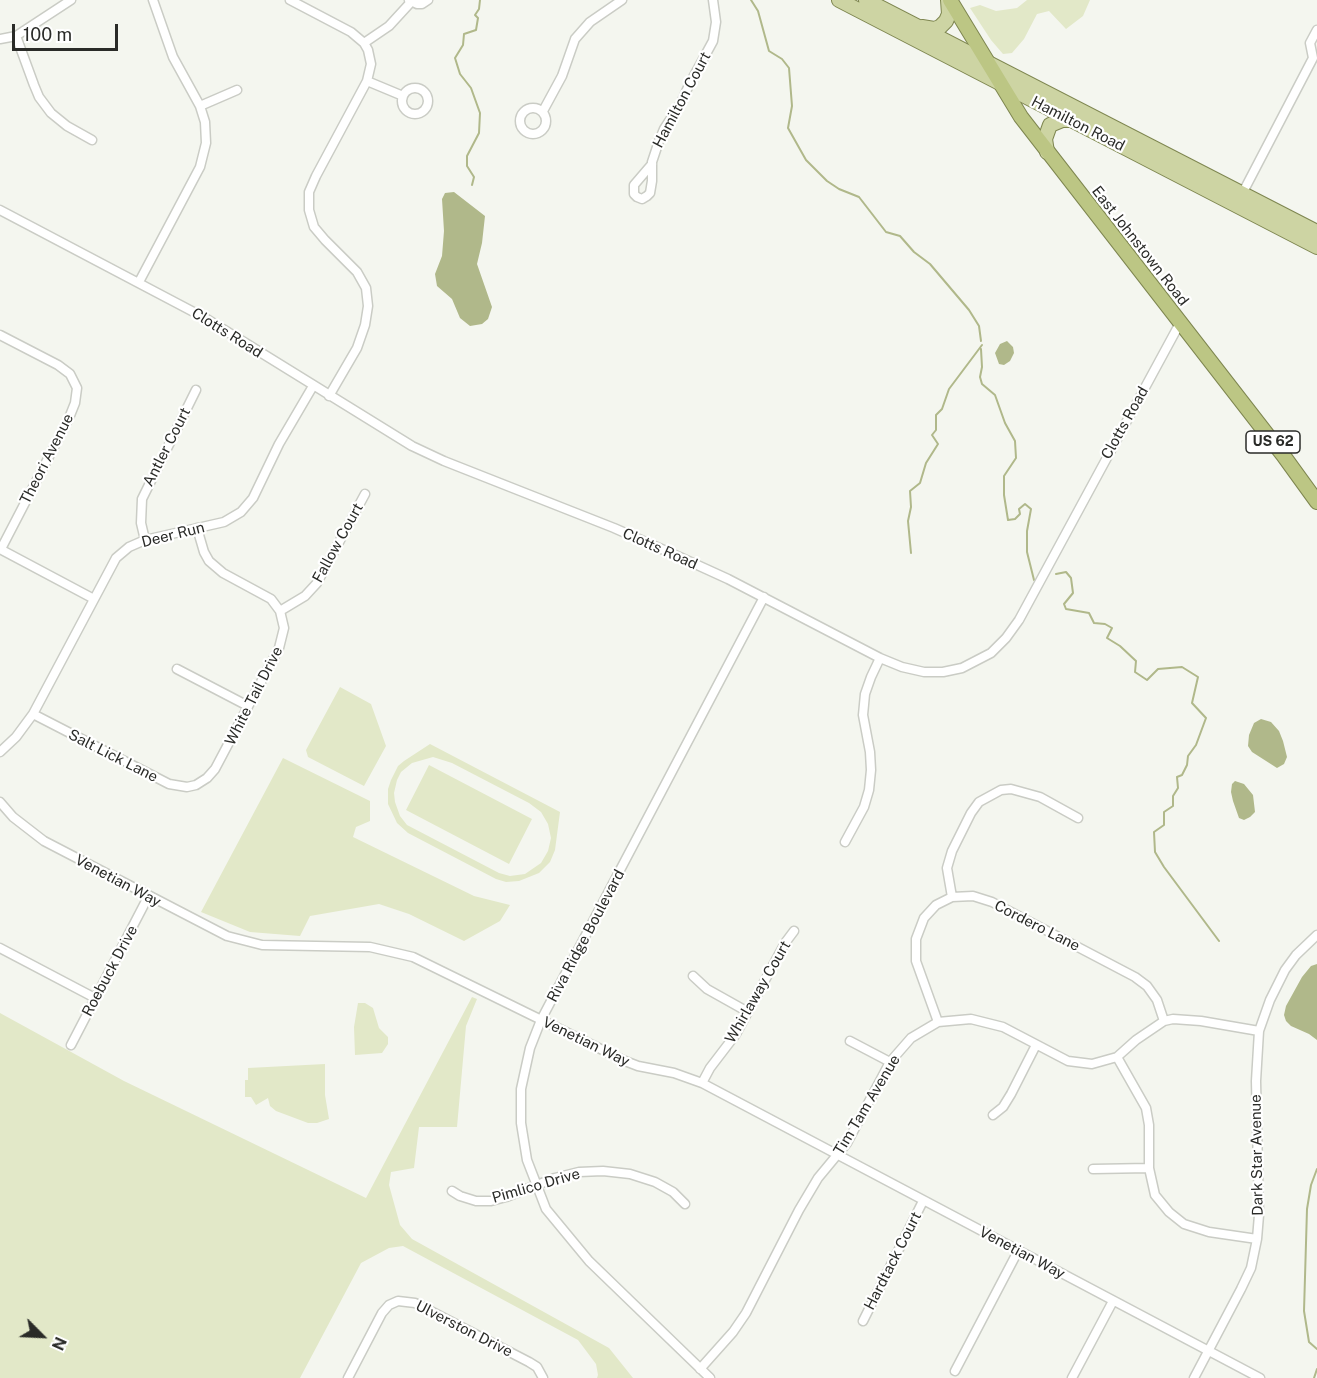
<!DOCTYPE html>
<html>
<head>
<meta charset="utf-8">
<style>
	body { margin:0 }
	#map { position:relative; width:1317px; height:1378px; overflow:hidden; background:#f4f6ef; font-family:"Public Sans",sans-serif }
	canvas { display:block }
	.north { position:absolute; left:12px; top:1306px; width:60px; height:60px; -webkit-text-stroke:4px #fff; paint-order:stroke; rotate:114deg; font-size:16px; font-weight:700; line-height:24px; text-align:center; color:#2a2b28 }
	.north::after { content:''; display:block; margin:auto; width:21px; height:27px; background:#2a2b28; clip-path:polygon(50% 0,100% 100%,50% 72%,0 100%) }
	.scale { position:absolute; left:12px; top:24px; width:106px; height:27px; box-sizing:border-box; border:3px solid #2a2b28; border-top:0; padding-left:8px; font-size:18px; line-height:21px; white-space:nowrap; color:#2a2b28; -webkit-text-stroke:4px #fff; paint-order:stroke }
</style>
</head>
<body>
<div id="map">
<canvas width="1317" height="1378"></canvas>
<div class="north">N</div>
<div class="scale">100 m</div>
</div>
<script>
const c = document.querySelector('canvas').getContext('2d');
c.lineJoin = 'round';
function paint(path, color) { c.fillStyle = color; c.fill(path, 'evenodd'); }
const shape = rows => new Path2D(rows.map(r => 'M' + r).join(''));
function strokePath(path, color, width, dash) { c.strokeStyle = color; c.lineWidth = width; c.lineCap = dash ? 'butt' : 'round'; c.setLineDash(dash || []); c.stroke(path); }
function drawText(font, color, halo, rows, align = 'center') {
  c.font = font + ' "Public Sans",sans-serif'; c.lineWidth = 4.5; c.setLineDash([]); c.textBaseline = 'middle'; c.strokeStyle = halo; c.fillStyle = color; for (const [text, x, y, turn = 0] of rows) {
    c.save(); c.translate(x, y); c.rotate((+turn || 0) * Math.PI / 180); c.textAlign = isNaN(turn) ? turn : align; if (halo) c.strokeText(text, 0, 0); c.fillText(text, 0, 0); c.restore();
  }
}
const green = shape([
	[1027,0,1090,0,1083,16,1066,29,1049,11,1037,14,1024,39,1012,53,1003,54,991,40,970,8,980,5,996,11,1017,8],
	[340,687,371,704,386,746,364,786,308,757,306,750],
	[430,744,560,812,555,850,550,862,539,873,519,881,506,882,496,879,408,833,397,823,388,804,388,789,391,780,398,766,404,761],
	[433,757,452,763,529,803,541,812,548,824,551,838,548,851,541,863,525,874,510,876,499,873,407,825,400,816,395,802,394,793,397,780,401,772,412,763],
	[283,758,370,801,370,821,356,827,353,837,474,896,510,905,500,921,464,941,409,914,379,904,310,916,300,936,250,932,201,912],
	[429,765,532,819,509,864,406,810],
	[472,997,477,999,466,1026,457,1127,419,1127,414,1168,391,1172,389,1185,400,1225,412,1239,609,1348,633,1378,597,1378,598,1375,596,1364,578,1340,403,1246,389,1248,361,1263,300,1378,0,1378,0,1013,124,1081,366,1198],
	[358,1003,365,1003,373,1008,379,1028,388,1037,388,1044,382,1053,355,1055,354,1027],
	[325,1064,325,1095,329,1119,317,1123,308,1123,276,1111,270,1106,268,1098,256,1105,251,1097,245,1097,245,1080,248,1080,248,1068]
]);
const water = shape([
	[454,192,485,216,482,243,477,264,492,307,488,319,482,324,470,326,460,318,452,299,437,286,435,274,442,256,444,231,442,199,445,193],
	[1007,341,1013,347,1014,353,1010,361,1004,365,999,364,995,353,1000,344],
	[1261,719,1271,722,1279,731,1283,741,1287,757,1284,764,1277,768,1252,752,1248,746,1249,735,1254,723],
	[1235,781,1244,784,1253,795,1255,812,1250,817,1244,820,1239,818,1233,801,1231,792,1232,784],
	[1317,964,1317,1040,1309,1034,1291,1026,1286,1021,1284,1015,1286,1006,1302,977,1311,966]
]);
const stream = shape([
	[751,0,758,11,769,51,782,59,789,68,792,106,788,128,806,160,827,181,839,189,859,197,886,232,900,236,914,252,930,264,969,310,979,326,981,341],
	[472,185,474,177,467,166,467,156,479,133,480,113,471,88,460,74,455,58,463,45,464,34,476,30,478,18,475,15,479,9,480,0],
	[981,349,982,367,980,377,982,384,995,395,1005,423,1015,441,1016,458,1004,476,1004,495,1008,520,1015,519,1020,514,1019,509,1025,504,1031,509,1027,531,1027,552,1034,580],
	[911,553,908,521,911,507,910,491,920,483,926,463,938,444,932,435,936,430,936,415,942,409,949,389,982,345],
	[1056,574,1066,572,1071,578,1073,593,1064,604,1066,609,1089,613,1094,623,1105,624,1112,628,1107,638,1120,646,1136,661,1135,672,1147,680,1158,669,1182,667,1198,677,1192,703,1206,718,1196,745,1188,756,1187,765,1182,775,1177,777,1178,788,1173,796,1173,806,1164,812,1164,825,1154,832,1155,852,1164,867,1219,941],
	[1317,1169,1311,1185,1307,1209,1304,1311,1309,1342,1317,1349],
	[1314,1378,1317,1369]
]);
const minor = shape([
	[290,0,351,32,364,43,368,50,371,64,367,81,316,176,309,192,309,210,314,227,325,240,357,272,366,288,368,306,365,325,357,348,329,396],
	[409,0,417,4,422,4,428,0],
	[16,36,34,85,39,97,51,113,67,126,92,140],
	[0,39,16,36,71,0],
	[364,43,389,26,411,2],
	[367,81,403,96],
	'402 101a13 13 0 1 1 26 0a13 13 0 1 1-26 0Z',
	[200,106,237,90],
	'520 121a13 13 0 1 1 26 0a13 13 0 1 1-26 0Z',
	[543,111,562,76,575,39,590,22,622,0],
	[652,164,634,185,634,194,637,197,642,199,647,196,650,193,652,181,652,162,659,141,664,129,681,103,689,85,713,41,716,22,713,0],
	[1241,196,1313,58,1310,43,1317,30],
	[0,210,205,318,412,446,444,461,614,528,682,558,728,579,880,658,902,667,924,672,943,672,962,668,991,653,1006,638,1019,620,1180,323],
	[139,282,200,167,206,143,205,122,200,106,173,57,153,0],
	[0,335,58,365,70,374,77,388,75,403,69,418,1,549],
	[145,540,141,523,142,499,196,390],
	[0,549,94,599],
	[280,611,305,596,317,583,365,494],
	[177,669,248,706],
	[33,714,169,784,187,787,196,785,207,778,215,769,279,648,284,628,280,611,271,599,223,573,209,561,204,552,197,528],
	[0,752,16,737,33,714,116,558,129,547,145,540,224,522,241,512,253,498,279,444,313,386],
	[0,802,13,817,44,841,227,936,262,945,370,947,413,957,625,1061,638,1066,674,1073,702,1083,1260,1378],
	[845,842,864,807,869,790,871,770,870,752,863,715,865,694,871,677,880,658],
	[952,897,947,868,952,851,971,813,979,802,1001,790,1011,789,1040,797,1078,818],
	[0,948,95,998],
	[693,976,707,989,748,1012],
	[938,1022,916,961,916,939,924,918,936,905,952,897,973,896,992,902,1135,977,1147,986,1157,1000,1164,1021],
	[850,1041,890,1062],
	[71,1045,148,897],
	[1117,1057,1146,1108,1149,1125,1149,1168,1155,1195,1169,1212,1184,1224,1209,1232,1257,1239],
	[702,1083,710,1068,736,1034,785,943,794,931],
	[993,1115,1003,1107,1011,1094,1036,1045],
	[1093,1169,1149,1168],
	[452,1191,460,1196,476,1201,491,1201,506,1197,555,1178,579,1172,603,1171,630,1174,655,1182,673,1192,685,1204],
	[863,1321,923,1201],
	[700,1369,733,1332,746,1313,799,1210,818,1178,847,1143,890,1062,911,1038,938,1022,971,1019,1003,1027,1068,1061,1092,1064,1117,1057,1136,1040,1164,1021,1173,1019,1201,1021,1259,1031],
	[955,1371,1018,1251],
	[348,1378,382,1313,389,1305,398,1301,415,1303,529,1362,537,1367,543,1378],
	[710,1378,589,1261,546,1209,527,1160,521,1123,521,1089,530,1048,541,1020,764,597],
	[1072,1378,1113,1301],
	[1194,1378,1241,1289,1251,1268,1257,1239,1259,1215,1256,1081,1259,1031,1270,1000,1285,970,1296,955,1317,935]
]);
const primary = shape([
	[839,0,1317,247],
	[866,0,1317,232],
	[922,27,934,29,940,27,946,21,949,14,948,0],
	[1047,152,1045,139,1050,125,1062,120,1070,120]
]);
const trunk = shape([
	[950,0,1021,117,1283,455,1317,502]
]);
const shields = [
	[1273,442,54]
];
const shieldNames = [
	["US 62",1273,442]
];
const streetNames = [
	["Hamilton Court",682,100,-62],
	["Hamilton Road",1078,124,27],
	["East Johnstown Road",1140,246,52],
	["Clotts Road",227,333,32],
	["Clotts Road",1125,423,-61],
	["Antler Court",167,447,-63],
	["Theori Avenue",47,459,-63],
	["Deer Run",173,535,-14],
	["Fallow Court",338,543,-61],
	["Clotts Road",660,549,24],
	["White Tail Drive",254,696,-63],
	["Salt Lick Lane",113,756,27],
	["Venetian Way",118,881,28],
	["Cordero Lane",1037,926,27],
	["Riva Ridge Boulevard",586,936,-62],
	["Roebuck Drive",110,971,-62],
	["Whirlaway Court",758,992,-60],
	["Venetian Way",586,1042,26],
	["Tim Tam Avenue",867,1105,-59],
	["Dark Star Avenue",1257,1155,-91],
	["Pimlico Drive",536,1186,-16],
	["Venetian Way",1022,1253,28],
	["Hardtack Court",893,1261,-63],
	["Ulverston Drive",464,1329,27]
];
paint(green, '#e2e8c8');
paint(water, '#b0b88a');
strokePath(stream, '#b0b88a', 2);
strokePath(minor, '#caccc5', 11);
strokePath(primary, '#7e8650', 16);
strokePath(trunk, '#7e8650', 16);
strokePath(minor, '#fff', 8);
strokePath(primary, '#cdd4a3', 14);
strokePath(trunk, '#bcc684', 14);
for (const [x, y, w] of shields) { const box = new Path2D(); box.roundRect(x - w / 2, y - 11, w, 22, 4.5); c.fillStyle = '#fff'; c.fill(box); strokePath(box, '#2a2b28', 1.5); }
drawText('bold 14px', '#2a2b28', null, shieldNames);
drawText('15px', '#2a2b28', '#fff', streetNames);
</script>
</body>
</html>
